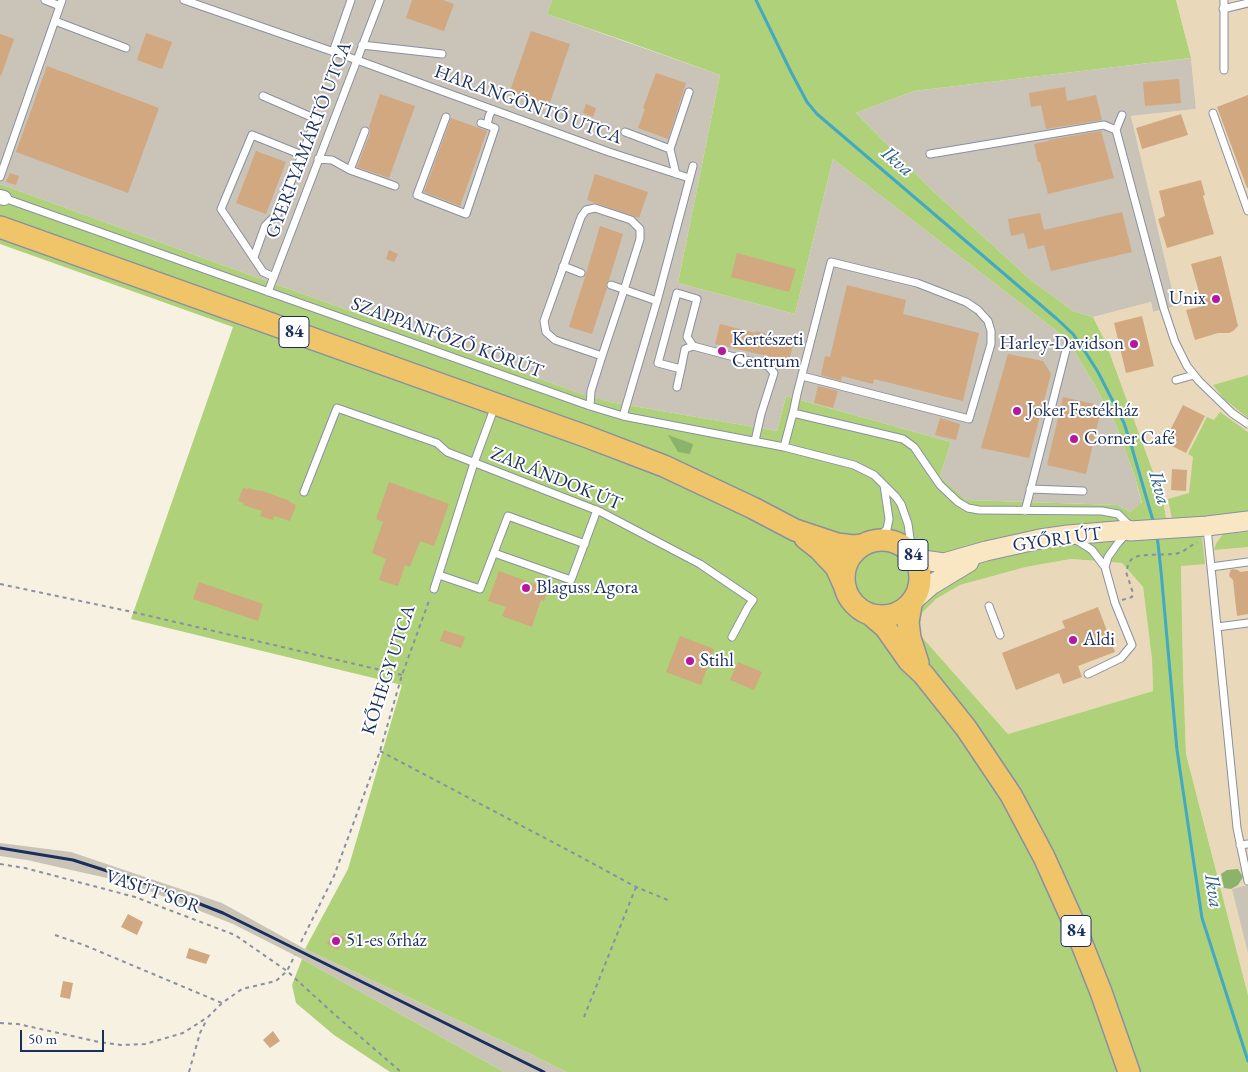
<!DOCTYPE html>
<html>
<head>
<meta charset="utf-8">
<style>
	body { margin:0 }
	#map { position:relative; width:1248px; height:1072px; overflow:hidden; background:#f7f1e2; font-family:"EB Garamond",serif }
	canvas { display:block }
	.scale { position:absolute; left:20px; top:1030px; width:84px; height:22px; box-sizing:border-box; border:2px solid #1b2f5e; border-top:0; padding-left:6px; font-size:15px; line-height:18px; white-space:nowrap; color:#1b2f5e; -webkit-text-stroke:4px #fff; paint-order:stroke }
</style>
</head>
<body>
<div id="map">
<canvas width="1248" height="1072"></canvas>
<div class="scale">50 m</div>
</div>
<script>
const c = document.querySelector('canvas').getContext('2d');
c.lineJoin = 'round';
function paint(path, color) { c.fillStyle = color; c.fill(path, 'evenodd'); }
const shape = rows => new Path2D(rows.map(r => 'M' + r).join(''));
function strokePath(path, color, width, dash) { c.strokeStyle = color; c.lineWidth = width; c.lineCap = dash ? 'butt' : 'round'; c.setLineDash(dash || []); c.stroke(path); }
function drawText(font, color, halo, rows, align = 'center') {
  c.font = font + ' "EB Garamond",serif'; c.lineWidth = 4; c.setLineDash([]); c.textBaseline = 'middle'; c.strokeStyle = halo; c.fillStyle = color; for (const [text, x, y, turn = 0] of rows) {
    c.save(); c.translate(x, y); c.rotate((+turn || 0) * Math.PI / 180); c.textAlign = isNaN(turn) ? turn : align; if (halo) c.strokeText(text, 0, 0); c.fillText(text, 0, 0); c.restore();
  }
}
const built = shape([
	[1176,0,1248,0,1248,995,1186,754,1183,669,1181,566,1172,520,1166,518,1163,499,1106,343,1093,317,1151,302,1153,312,1176,306,1131,116,1196,109,1191,58],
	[1071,559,1122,563,1143,587,1152,660,1153,691,1008,734,921,636,920,625,922,613,936,599,960,585,1026,567]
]);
const industrial = shape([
	[0,0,552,0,547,14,720,75,678,283,795,314,833,159,1067,339,1097,389,1116,425,1135,477,1142,504,1130,512,1118,505,966,500,940,476,951,442,786,396,777,431,610,402,599,399,582,394,261,279,0,184],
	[1191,58,1196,109,1131,116,1176,306,1153,312,1151,302,1093,317,1073,311,1031,280,934,192,856,113,914,91],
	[0,843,71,852,222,903,305,949,528,1053,566,1072,504,1072,302,959,233,924,129,883,27,860,0,856],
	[1248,885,1248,953,1232,889]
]);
const green = shape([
	[552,0,1176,0,1191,58,914,91,856,113,934,192,1031,280,1073,311,1093,317,1106,343,1163,499,1166,518,1172,519,1168,499,1189,493,1193,457,1188,454,1207,417,1214,420,1220,412,1248,432,1248,515,1200,518,1205,564,1181,566,1183,669,1186,754,1248,995,1248,1072,566,1072,528,1053,305,949,348,869,402,685,131,619,233,327,0,244,0,184,261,279,582,394,610,402,777,431,786,396,951,442,940,476,966,500,1118,505,1130,512,1142,503,1135,477,1116,425,1097,389,1067,339,833,159,795,314,678,283,720,75,628,42,547,14],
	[1071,559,1122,563,1143,587,1152,660,1153,691,1008,734,921,636,920,625,922,613,936,599,960,585,1026,567],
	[1248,375,1248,418,1224,399,1213,385],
	[1248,532,1248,547,1214,550,1216,544,1223,534],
	[302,959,504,1072,390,1072,334,1035,296,1003,292,985]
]);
const forest = shape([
	[668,435,693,444,690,454,678,452],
	[1238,869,1243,877,1238,885,1231,889,1224,888,1221,874,1227,870]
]);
const stream = shape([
	[756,0,791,72,807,102,817,114,1057,319,1073,334,1084,350,1098,372,1124,423,1132,448,1154,524],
	[1157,535,1161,571,1177,750,1202,918,1248,1061]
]);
const building = shape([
	[412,0,443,0,454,4,444,31,406,18],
	[531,31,570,44,549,105,510,91],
	[146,33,172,42,162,69,137,60],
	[0,34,14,39,1,76,0,75],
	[47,66,159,108,128,193,16,152],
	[656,73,686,83,668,139,638,128,645,109,643,108],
	[1179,79,1181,103,1145,106,1143,82],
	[1065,87,1067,101,1096,95,1102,120,1046,129,1041,105,1031,107,1029,93],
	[380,94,415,106,389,178,357,167,370,133,370,130,369,127],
	[1248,95,1248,188,1247,188,1217,107],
	[586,104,596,108,593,117,583,113],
	[1181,114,1188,135,1142,149,1136,128],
	[451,118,487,131,460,206,424,192],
	[1101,131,1114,178,1048,194,1040,162,1038,162,1034,144,1049,141,1048,140],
	[256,151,286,162,266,214,236,203],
	[10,173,19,176,16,185,6,182],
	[595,174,648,192,639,218,587,200],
	[1201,180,1205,195,1203,196,1214,234,1167,248,1158,219,1165,216,1159,191],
	[1122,212,1132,252,1051,271,1044,245,1028,249,1024,233,1011,236,1008,219,1040,213,1044,230],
	[600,226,623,234,609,280,606,284,607,288,592,334,569,327,586,274],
	[389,250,398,254,394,262,386,259],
	[737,253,796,269,789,292,731,277],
	[1221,256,1238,326,1233,331,1229,333,1218,333,1195,340,1186,310,1203,306,1191,264],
	[847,285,906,300,903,314,979,333,963,401,874,379,873,384,842,376,841,381,821,375,825,356,830,357],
	[1142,316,1154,366,1126,373,1114,323],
	[720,324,755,333,756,331,794,341,789,361,715,344],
	[1008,354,1043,361,1051,374,1029,458,981,448],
	[818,386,838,391,833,408,814,403],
	[1063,397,1094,404,1092,412,1100,414,1086,474,1047,465],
	[1183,405,1205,416,1186,453,1164,442],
	[940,418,960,424,956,440,935,435],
	[1172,469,1187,470,1186,491,1171,490],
	[389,482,449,504,434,546,420,541,410,567,405,565,398,586,379,580,386,559,372,553,383,522,376,519],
	[243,488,248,489,248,488,259,491,260,490,290,501,289,502,296,505,290,521,274,516,273,520,260,516,262,511,243,505,244,503,238,501],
	[1232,569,1238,570,1240,572,1248,571,1248,614,1237,616,1233,580,1229,576,1230,571],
	[499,571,548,589,544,601,541,600,532,627,502,616,506,607,488,601],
	[199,582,263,604,258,621,193,599],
	[1098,607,1115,652,1078,666,1082,677,1063,684,1059,673,1016,690,1002,653,1065,628,1062,621],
	[444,630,465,637,461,648,440,641],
	[680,636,714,649,701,685,666,672],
	[738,662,762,672,754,690,730,680],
	[128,914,143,922,137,935,121,927],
	[333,932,345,938,338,950,327,944],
	[189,948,210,955,206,964,186,958],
	[63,981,73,983,70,999,60,997],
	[273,1031,280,1041,270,1048,263,1040]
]);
const path = shape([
	[0,584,137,613,402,675],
	[1122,600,1132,597,1133,593,1126,572,1129,562,1132,559,1138,556,1147,555,1175,554,1182,552,1197,542],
	[380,751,579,856,636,887,668,900],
	[0,864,25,868,135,897,235,935,287,971,334,1014,401,1072],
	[55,935,84,945,222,1003],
	[301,942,334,876,380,751,402,675,430,598],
	[584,1017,636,887],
	[0,1023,18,1024,99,1042,121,1045,145,1044,183,1033,208,1017,222,1003,242,989,276,981,287,971,295,955],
	[189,1072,200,1033,207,1019]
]);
const service = shape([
	[45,0,60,6],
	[184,0,357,60,609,152,689,178],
	[1224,0,1224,70],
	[1223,9,1248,3],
	[55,21,126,48],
	[362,45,442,54],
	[333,52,351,0],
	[263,96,316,119,302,155],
	[1213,113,1248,211],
	[1122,115,1116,130,1164,309,1175,342,1187,366,1199,381,1232,413,1248,424],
	[446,117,417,195,466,214,495,128,481,123],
	[487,125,489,116,492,110],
	[625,132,670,149,676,174],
	[670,149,689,92],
	[930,154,1104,125,1116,130],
	[318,159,332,160,350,170,395,186],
	[350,170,365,131],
	[0,177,62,0],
	[3,197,4,198,590,406,623,416,784,447,854,465,874,475,896,497,901,504,908,524,912,553],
	[254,257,265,226,278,213,302,155,252,135,221,209,263,272,274,277],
	[563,266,581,273],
	[611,285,657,301],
	[268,292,380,0],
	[693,346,685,349,681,369,658,363,677,293,697,299,687,337,693,346,768,366,774,373,761,414,755,441],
	[1176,380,1194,375],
	[677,387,681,369],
	[590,406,591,391,602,356,624,290,640,239,640,229,631,220,595,208,586,210,581,217,544,321,546,332,555,340,602,356],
	[793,413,797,394,831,262,917,283,966,302,978,310,988,321,991,331,991,344,969,419,802,376],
	[623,416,657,301,693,166],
	[784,447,793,413,903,439,914,447,940,485,958,502,968,508,979,510,1102,511,1118,514,1127,523,1127,527],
	[1030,489,1083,491],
	[304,492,337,408,437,443,447,452,601,512,700,564,753,600,748,607,732,637],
	[1025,511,1066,350],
	[1207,528,1211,567],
	[1075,539,1092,550,1105,567,1115,603,1132,645,1121,658,1088,674],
	[875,541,887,529,889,519,884,485],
	[494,553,571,580,597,510],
	[1248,562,1211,567,1237,828,1248,881],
	[1105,567,1108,557,1118,543,1126,534],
	[439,575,480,589,508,516,585,544],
	[434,589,474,463,495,406],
	[989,606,1000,635],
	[1217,627,1248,623],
	[1240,845,1248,844]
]);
const minor = shape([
	[0,197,4,198]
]);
const secondary = shape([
	[1130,531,1207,526,1248,521],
	[916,559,944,563,986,551,1040,539,1068,535,1128,530],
	[915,599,931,585,969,562]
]);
const primary = shape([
	[0,227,588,437,664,466,753,508,795,530,837,544,853,546,863,545],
	[805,538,819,549,836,567,844,585],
	'844 578a38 38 0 1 1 76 0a38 38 0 1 1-76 0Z',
	[911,605,908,622,910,638,918,663],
	[872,616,885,627,909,661,923,674,966,728,1011,795,1044,857,1072,919,1101,992,1129,1072]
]);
const rail = shape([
	[0,848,73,860,154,886,223,913,544,1072]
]);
const markers = [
	[1216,299,5,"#b5179e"],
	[1134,344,5,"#b5179e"],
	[722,351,5,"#b5179e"],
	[1017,411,5,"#b5179e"],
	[1074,439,5,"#b5179e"],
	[526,588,5,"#b5179e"],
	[1073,640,5,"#b5179e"],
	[690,661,5,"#b5179e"],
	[336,941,5,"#b5179e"]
];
const shields = [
	[294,332,30],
	[913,555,30],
	[1076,931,30]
];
const shieldNames = [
	["84",294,332],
	["84",913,555],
	["84",1076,931]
];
const streetNames = [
	["HARANGÖNTŐ UTCA",528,105,20],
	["GYERTYAMÁRTÓ UTCA",309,140,-69],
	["SZAPPANFŐZŐ KÖRÚT",447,338,20],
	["ZARÁNDOK ÚT",556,479,22],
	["GYŐRI ÚT",1057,540,-8],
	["KŐHEGY UTCA",389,670,-72],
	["VASÚT SOR",153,892,19]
];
const poiNames = [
	["Unix",1206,299,"right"],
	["Kertészeti",732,340],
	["Centrum",732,362],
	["Harley-Davidson",1124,344,"right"],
	["Joker Festékház",1027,411],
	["Corner Café",1084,439],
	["Blaguss Agora",536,588],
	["Aldi",1083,640],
	["Stihl",700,661],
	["51-es őrház",346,941]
];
const waterNames = [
	["Ikva",897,162,40],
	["Ikva",1159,488,74],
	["Ikva",1213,891,81]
];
paint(built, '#e9d9ba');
paint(industrial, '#c9c3b8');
paint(green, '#afd17a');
paint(forest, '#8bb36a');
strokePath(stream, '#42a9c2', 3);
paint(building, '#d1a87f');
strokePath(service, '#8990a0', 9);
strokePath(minor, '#8990a0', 16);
strokePath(secondary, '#8990a0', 21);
strokePath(primary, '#8990a0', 24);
strokePath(path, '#8990a0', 2, [4, 4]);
strokePath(service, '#fff', 7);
strokePath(minor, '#fff', 14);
strokePath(secondary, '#f9e7c3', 19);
strokePath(primary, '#f0c469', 21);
strokePath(rail, '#1b2f5e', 3);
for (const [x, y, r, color] of markers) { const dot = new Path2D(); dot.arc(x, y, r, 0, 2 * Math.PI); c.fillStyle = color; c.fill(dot); strokePath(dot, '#fff', 2); }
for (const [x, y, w] of shields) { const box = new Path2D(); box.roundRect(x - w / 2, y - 15.5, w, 31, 4); c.fillStyle = '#fff'; c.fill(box); strokePath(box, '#1b2f5e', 1); }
drawText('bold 18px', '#1b2f5e', null, shieldNames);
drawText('19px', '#1b2f5e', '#fff', streetNames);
drawText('19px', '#1b2f5e', '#fff', poiNames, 'left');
drawText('italic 20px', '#2b6086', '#fff', waterNames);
</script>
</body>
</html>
